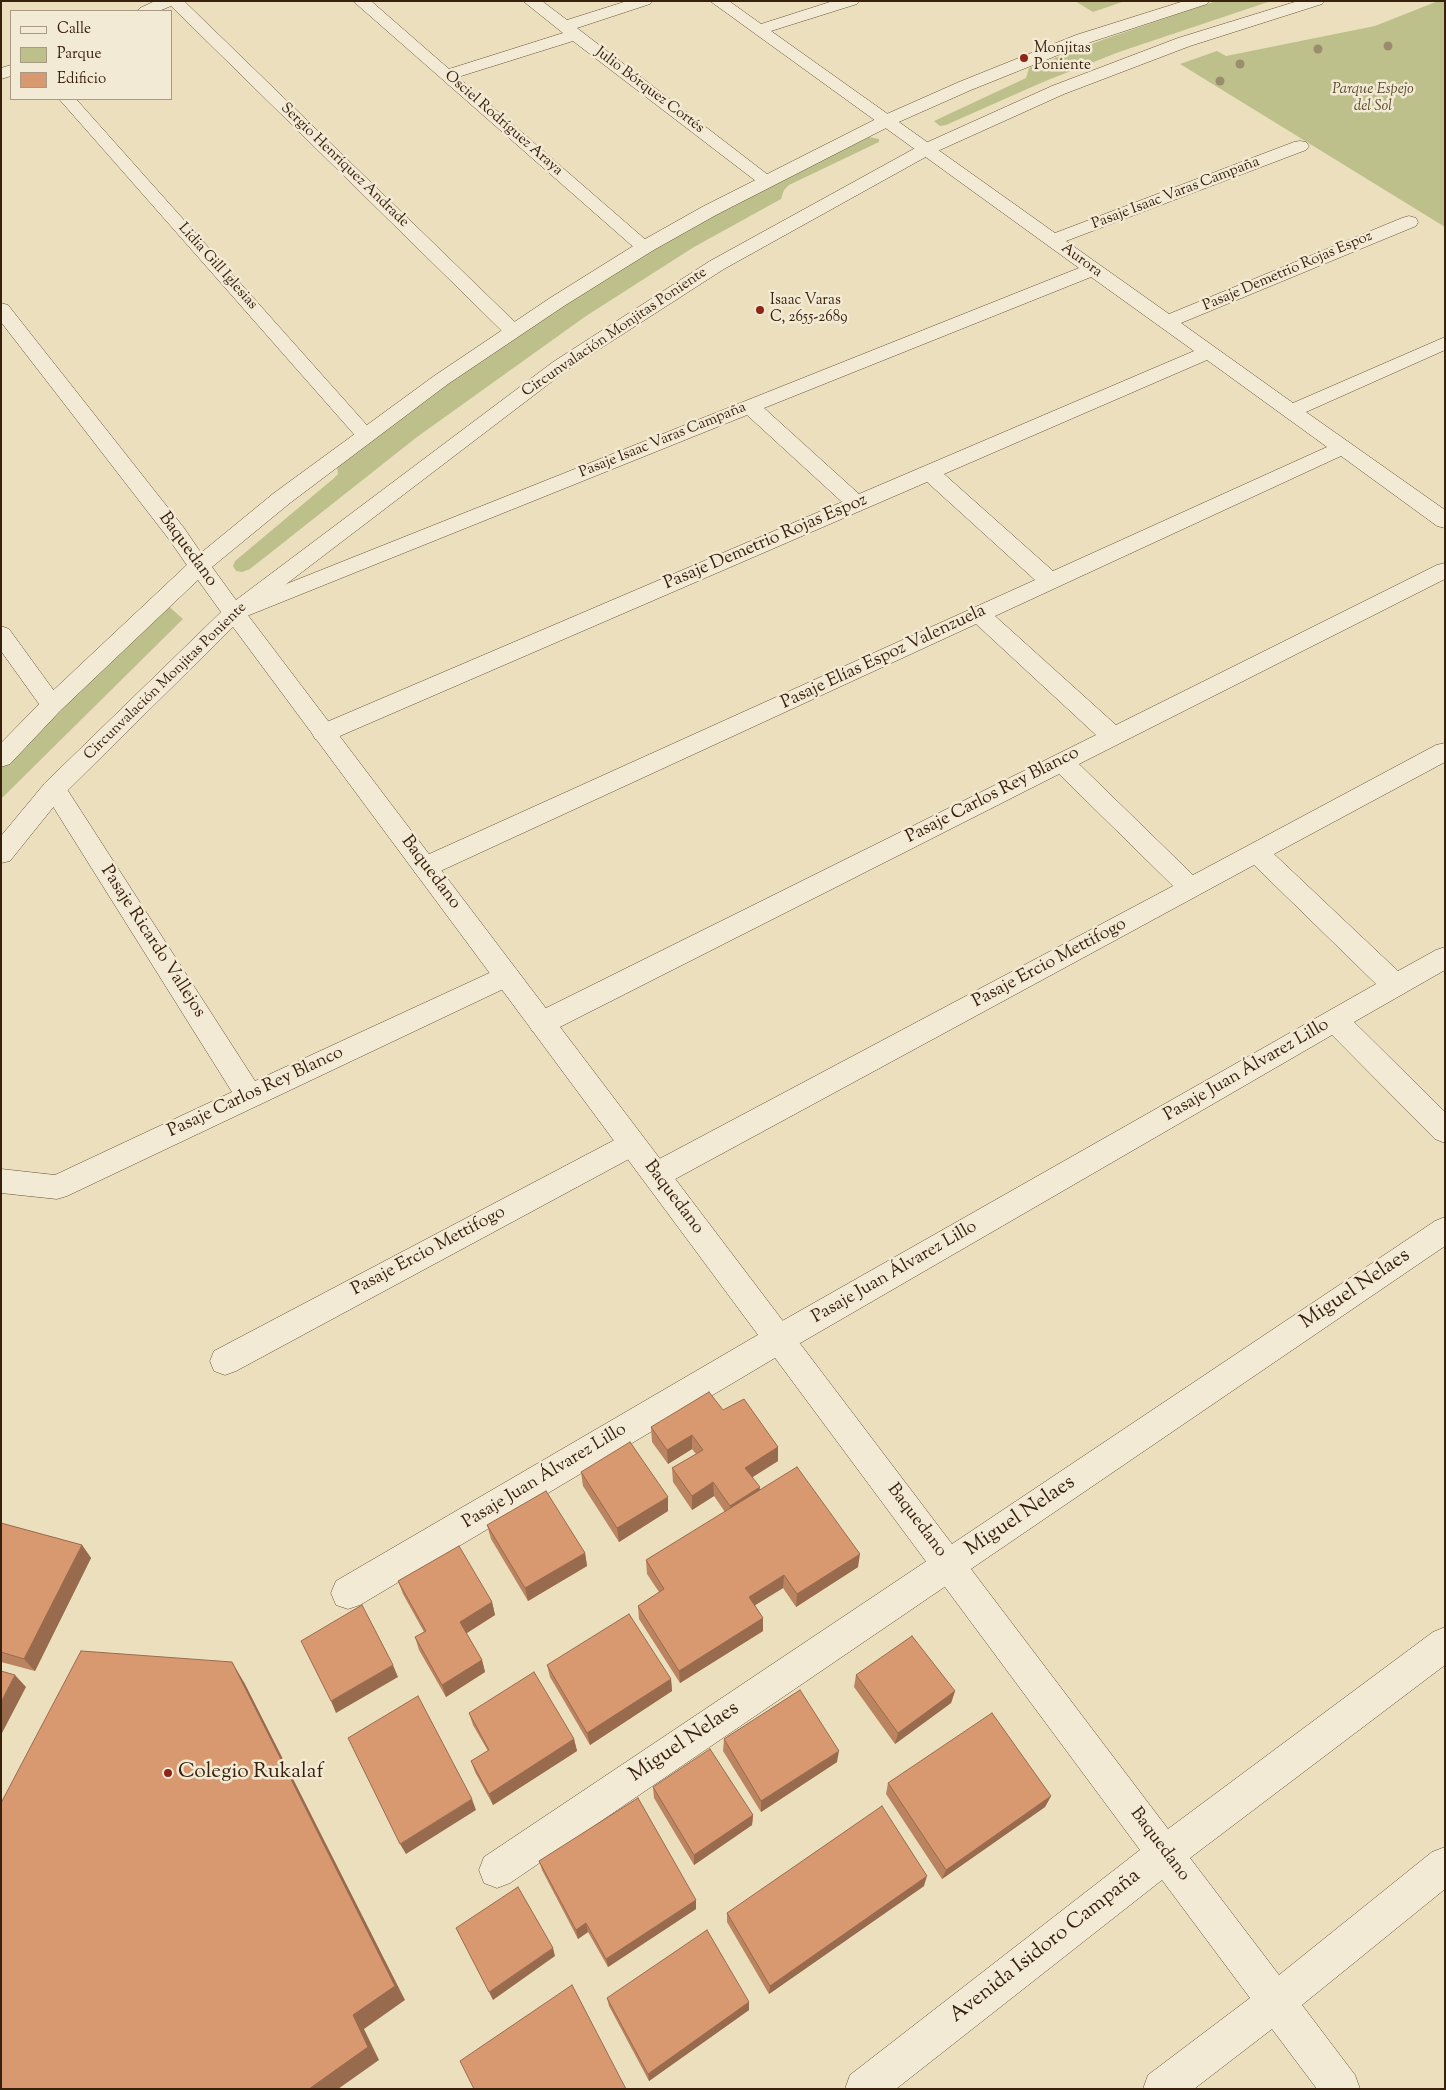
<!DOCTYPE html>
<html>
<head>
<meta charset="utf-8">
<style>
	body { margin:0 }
	#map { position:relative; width:1446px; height:2090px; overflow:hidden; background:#ebdfbd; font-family:"Sorts Mill Goudy",serif }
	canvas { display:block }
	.frame { position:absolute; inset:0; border:2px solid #38210c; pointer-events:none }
	.legend { position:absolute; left:10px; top:10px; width:162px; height:90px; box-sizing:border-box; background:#f2ead4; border:1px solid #a89a84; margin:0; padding:6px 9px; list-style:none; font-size:15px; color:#38210c }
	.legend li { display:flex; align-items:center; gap:10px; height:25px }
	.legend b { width:25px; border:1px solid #a89a84 }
</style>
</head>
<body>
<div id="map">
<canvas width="1446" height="2090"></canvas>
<div class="frame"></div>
<ul class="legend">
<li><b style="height:6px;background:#f2ead4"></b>Calle</li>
<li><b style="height:14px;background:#bec08c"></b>Parque</li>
<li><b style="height:14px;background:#d99970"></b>Edificio</li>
</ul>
</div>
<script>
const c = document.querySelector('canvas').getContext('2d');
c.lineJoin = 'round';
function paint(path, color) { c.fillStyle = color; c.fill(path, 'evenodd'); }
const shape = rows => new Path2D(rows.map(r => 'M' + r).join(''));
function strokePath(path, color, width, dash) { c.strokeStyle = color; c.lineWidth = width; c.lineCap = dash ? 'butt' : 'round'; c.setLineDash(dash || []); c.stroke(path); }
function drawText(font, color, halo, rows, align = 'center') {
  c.font = font + ' "Sorts Mill Goudy",serif'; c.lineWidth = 5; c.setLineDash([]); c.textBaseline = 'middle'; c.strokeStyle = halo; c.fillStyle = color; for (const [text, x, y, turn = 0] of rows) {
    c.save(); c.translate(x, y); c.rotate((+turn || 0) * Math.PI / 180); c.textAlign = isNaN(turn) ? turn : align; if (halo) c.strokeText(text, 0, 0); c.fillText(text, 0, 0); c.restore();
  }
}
const green = shape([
	[1075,1,1125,1,1093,12],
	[1216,1,1271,1,1119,52,1043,82,946,125,940,126,934,121,1026,78,1029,68,1105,39],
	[1438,1,1445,1,1445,227,1180,64,1217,51,1226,56,1375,26],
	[869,137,879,139,879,142,789,185,784,190,781,199,694,247,586,316,417,437,250,569,242,572,236,571,233,566,235,561,333,479,338,474,337,466,460,370,677,235,779,180],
	[165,603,183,619,1,799,1,766]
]);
const minor = shape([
	[155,1,184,1,520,327,523,331,520,335,513,337,506,335,171,6,159,11,138,11,140,8,155,1],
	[353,1,371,1,449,69,563,33,523,1,542,1,567,20,627,1,652,1,650,4,577,28,776,181,773,185,767,186,761,185,573,41,458,77,654,247,652,251,645,253,638,251,353,1],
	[710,1,729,1,761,24,833,1,859,1,857,4,771,31,1055,233,1294,142,1300,141,1306,142,1309,146,1306,150,1066,241,1169,314,1402,218,1409,216,1416,218,1418,222,1416,226,1181,323,1293,403,1445,337,1445,350,1306,412,1445,510,1445,528,1437,526,1341,456,995,616,1116,725,1437,565,1445,563,1445,579,1079,764,1193,875,1436,745,1445,743,1445,762,1274,854,1398,971,1436,950,1445,947,1445,970,1354,1022,1445,1112,1445,1143,1435,1139,1332,1035,790,1349,360,1605,348,1609,336,1605,331,1593,336,1581,768,1329,1376,984,1254,865,666,1184,656,1187,646,1184,642,1175,646,1166,1173,886,1059,774,552,1031,542,1034,532,1031,528,1023,532,1015,1096,735,976,624,434,874,425,876,416,874,412,867,416,860,1035,580,927,482,333,739,324,741,315,739,312,733,315,727,842,502,747,415,242,618,234,621,226,618,223,613,226,608,1079,268,710,1],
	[1091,277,1194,351,859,494,764,408,1091,277],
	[1207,360,1327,447,1053,571,944,474,1207,360],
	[11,65,11,76,1,79,1,68,11,65],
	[59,99,76,99,373,432,376,436,373,440,366,442,359,440,59,99],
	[1,303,8,305,184,528,210,566,207,571,199,573,191,571,168,538,1,322,1,303],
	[1,626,9,629,60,699,64,705,60,711,52,713,44,711,1,651,1,626],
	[54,780,63,783,255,1081,498,969,507,966,516,969,520,976,516,983,67,1196,57,1199,1,1193,1,1169,55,1175,232,1092,42,789,45,783,54,780],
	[632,1132,642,1136,646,1144,642,1152,236,1371,225,1375,214,1371,210,1361,214,1351,622,1136,632,1132],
	[1445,1217,1445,1246,510,1883,497,1888,484,1883,479,1870,484,1857,1435,1221,1445,1217]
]);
const tertiary = shape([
	[1184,1,1209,1,1207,4,1088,43,971,90,892,125,716,215,652,251,564,306,448,384,290,503,212,567,236,600,553,362,710,261,919,146,1052,86,1178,38,1298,1,1324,1,1322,4,1190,46,1064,94,931,154,724,269,567,370,247,614,1168,1829,1433,1632,1445,1627,1445,1665,1190,1858,1279,1975,1432,1852,1445,1847,1445,1889,1302,2005,1355,2075,1360,2089,1317,2089,1272,2029,1194,2089,1143,2089,1148,2075,1250,1998,1162,1880,896,2089,845,2089,850,2075,1140,1850,233,627,63,795,10,861,1,863,1,836,45,783,221,612,198,580,60,711,10,764,1,767,1,743,44,699,191,561,274,493,434,376,550,298,638,243,702,207,880,117,959,82,1076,35,1184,1]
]);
const trees = [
	[1388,46],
	[1318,49],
	[1240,64],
	[1220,81]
];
const wall = shape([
	[723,1410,778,1447,778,1461,752,1477,760,1490,858,1567,796,1607,783,1588,755,1605,763,1618,763,1631,680,1683,639,1619,638,1606,659,1592,647,1574,646,1560,725,1512,714,1496,692,1510,673,1482,672,1468,696,1454,692,1449,668,1464,652,1442,651,1427],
	[581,1472,668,1511,619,1542,583,1486],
	[1,1523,82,1545,91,1558,35,1671,1,1662],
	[487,1525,585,1553,587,1566,528,1601,491,1539],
	[398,1581,492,1602,495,1615,466,1633,482,1660,485,1672,446,1697,419,1650,415,1637,424,1632,403,1594],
	[547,1665,671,1679,672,1691,590,1745,550,1677],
	[856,1675,955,1691,951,1703,895,1744,854,1687],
	[469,1713,574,1739,577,1751,493,1805,475,1772,471,1761,488,1751,473,1725],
	[724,1739,837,1762,761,1812,723,1751],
	[888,1783,1051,1796,1045,1807,942,1879,886,1794],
	[653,1787,753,1815,752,1825,694,1865,654,1798],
	[539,1861,696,1900,696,1909,608,1967,588,1932,578,1939,542,1870],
	[924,1886,769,1994,727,1922,727,1913],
	[607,1998,749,2002,749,2010,649,2081,609,2006]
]);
const shadedWall = shape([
	[692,1435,692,1449,668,1464,667,1450],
	[778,1447,778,1461,745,1482,745,1468],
	[713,1482,714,1496,692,1510,692,1496],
	[760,1487,759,1501,730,1520,730,1506],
	[668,1497,668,1511,619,1542,617,1528],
	[82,1545,91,1558,35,1671,24,1659],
	[585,1553,587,1566,528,1601,525,1588],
	[860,1554,858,1567,796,1607,797,1594],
	[784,1575,783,1588,749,1609,749,1597],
	[492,1602,495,1615,464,1635,460,1622],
	[763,1618,763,1631,680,1683,679,1671],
	[482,1660,485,1672,446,1697,442,1685],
	[232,1662,245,1684,405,2000,364,2029,379,2060,338,2089,309,2089],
	[393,1665,398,1677,336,1713,331,1701],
	[15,1675,26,1687,1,1735,1,1702],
	[671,1679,672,1691,590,1745,587,1733],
	[955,1691,951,1703,895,1744,898,1733],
	[574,1739,577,1751,493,1805,489,1794],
	[839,1751,837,1762,761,1812,761,1801],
	[1051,1796,1045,1807,942,1879,946,1870],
	[472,1799,476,1810,406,1854,400,1844],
	[753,1815,752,1825,694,1865,694,1855],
	[927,1876,924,1886,769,1994,770,1986],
	[696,1900,696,1909,608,1967,606,1959],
	[586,1923,588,1932,578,1939,576,1930],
	[553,1948,555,1956,493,2000,489,1992],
	[749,2002,749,2010,649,2081,648,2074]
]);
const building = shape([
	[709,1392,723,1410,744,1399,778,1447,745,1468,760,1487,730,1506,713,1482,692,1496,672,1468,703,1450,692,1435,667,1450,651,1427,709,1392],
	[630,1442,668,1497,617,1528,581,1472,630,1442],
	[797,1467,860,1554,797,1594,784,1575,749,1597,763,1618,679,1671,638,1606,664,1589,646,1560,797,1467],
	[546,1491,585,1553,525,1588,487,1525,546,1491],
	[1,1523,82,1545,24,1659,1,1652,1,1523],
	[459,1546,492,1602,460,1622,482,1660,442,1685,415,1637,426,1631,398,1581,459,1546],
	[362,1605,393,1665,331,1701,301,1641,362,1605],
	[629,1614,671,1679,587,1733,547,1665,629,1614],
	[912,1636,955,1691,898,1733,856,1675,912,1636],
	[81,1651,232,1662,395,1986,353,2015,368,2047,309,2089,1,2089,1,1803,81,1651],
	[1,1671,15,1675,1,1702,1,1671],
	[534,1672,574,1739,489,1794,471,1761,489,1750,469,1713,534,1672],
	[800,1690,839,1751,761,1801,724,1739,800,1690],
	[418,1696,472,1799,400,1844,348,1738,418,1696],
	[992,1713,1051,1796,946,1870,888,1783,992,1713],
	[710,1749,753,1815,694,1855,653,1787,710,1749],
	[638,1798,696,1900,606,1959,586,1923,576,1930,539,1861,638,1798],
	[882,1806,927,1876,770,1986,727,1913,882,1806],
	[518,1887,553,1948,489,1992,456,1928,518,1887],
	[707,1930,749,2002,648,2074,607,1998,707,1930],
	[572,1985,626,2089,474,2089,460,2061,572,1985]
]);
const markers = [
	[1024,58,5,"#8f2418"],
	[760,310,5,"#8f2418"],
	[168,1773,5,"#8f2418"]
];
const farPoinames = [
	["Monjitas",1034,49],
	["Poniente",1034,66],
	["Isaac Varas",770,301],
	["C, 2655-2689",770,318]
];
const farParknames = [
	["Parque Espejo",1373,90],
	["del Sol",1373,107]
];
const farStreetnames = [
	["Julio Bórquez Cortés",649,91,37],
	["Osciel Rodríguez Araya",503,124,41],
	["Sergio Henríquez Andrade",344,166,44],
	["Pasaje Isaac Varas Campaña",1176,194,-21],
	["Aurora",1081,261,36],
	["Lidia Gill Iglesias",217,267,48],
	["Pasaje Demetrio Rojas Espoz",1288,272,-23],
	["Circunvalación Monjitas Poniente",615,333,-34],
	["Pasaje Isaac Varas Campaña",663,441,-22],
	["Circunvalación Monjitas Poniente",166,682,-44]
];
const streetNames = [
	["Pasaje Demetrio Rojas Espoz",766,543,-23],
	["Baquedano",187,550,54],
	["Pasaje Elías Espoz Valenzuela",884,658,-25],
	["Pasaje Carlos Rey Blanco",993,796,-27],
	["Baquedano",430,873,53],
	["Pasaje Ricardo Vallejos",152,942,57],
	["Pasaje Ercio Mettifogo",1050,964,-28],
	["Pasaje Juan Álvarez Lillo",1247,1071,-30],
	["Pasaje Carlos Rey Blanco",256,1093,-25],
	["Baquedano",673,1198,53],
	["Pasaje Ercio Mettifogo",429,1252,-28],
	["Pasaje Juan Álvarez Lillo",895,1273,-30],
	["Pasaje Juan Álvarez Lillo",545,1477,-31],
	["Baquedano",916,1521,53],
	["Baquedano",1159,1845,53]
];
const nearStreetnames = [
	["Miguel Nelaes",1356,1290,-34],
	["Miguel Nelaes",1021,1517,-34],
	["Miguel Nelaes",685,1743,-34],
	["Avenida Isidoro Campaña",1046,1947,-38]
];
const nearPoinames = [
	["Colegio Rukalaf",178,1773]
];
paint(green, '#bec08c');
strokePath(minor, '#655038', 1);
strokePath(tertiary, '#655038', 1);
paint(minor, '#f2ead4');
paint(tertiary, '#f2ead4');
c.fillStyle = '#9b8c6d';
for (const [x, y] of trees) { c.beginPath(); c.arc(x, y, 4.5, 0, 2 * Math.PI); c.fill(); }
paint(wall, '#bb8460');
paint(shadedWall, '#986b4e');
paint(building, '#d99970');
strokePath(building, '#986b4e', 1);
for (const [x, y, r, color] of markers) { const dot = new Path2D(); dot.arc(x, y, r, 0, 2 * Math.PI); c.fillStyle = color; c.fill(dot); strokePath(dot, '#f2ead4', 2); }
drawText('15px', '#38210c', '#f2ead4', farPoinames, 'left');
drawText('italic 15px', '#5a492c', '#f2ead4', farParknames);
drawText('15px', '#38210c', '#f2ead4', farStreetnames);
drawText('18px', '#38210c', '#f2ead4', streetNames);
drawText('21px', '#38210c', '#f2ead4', nearStreetnames);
drawText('21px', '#38210c', '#f2ead4', nearPoinames, 'left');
</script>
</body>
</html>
